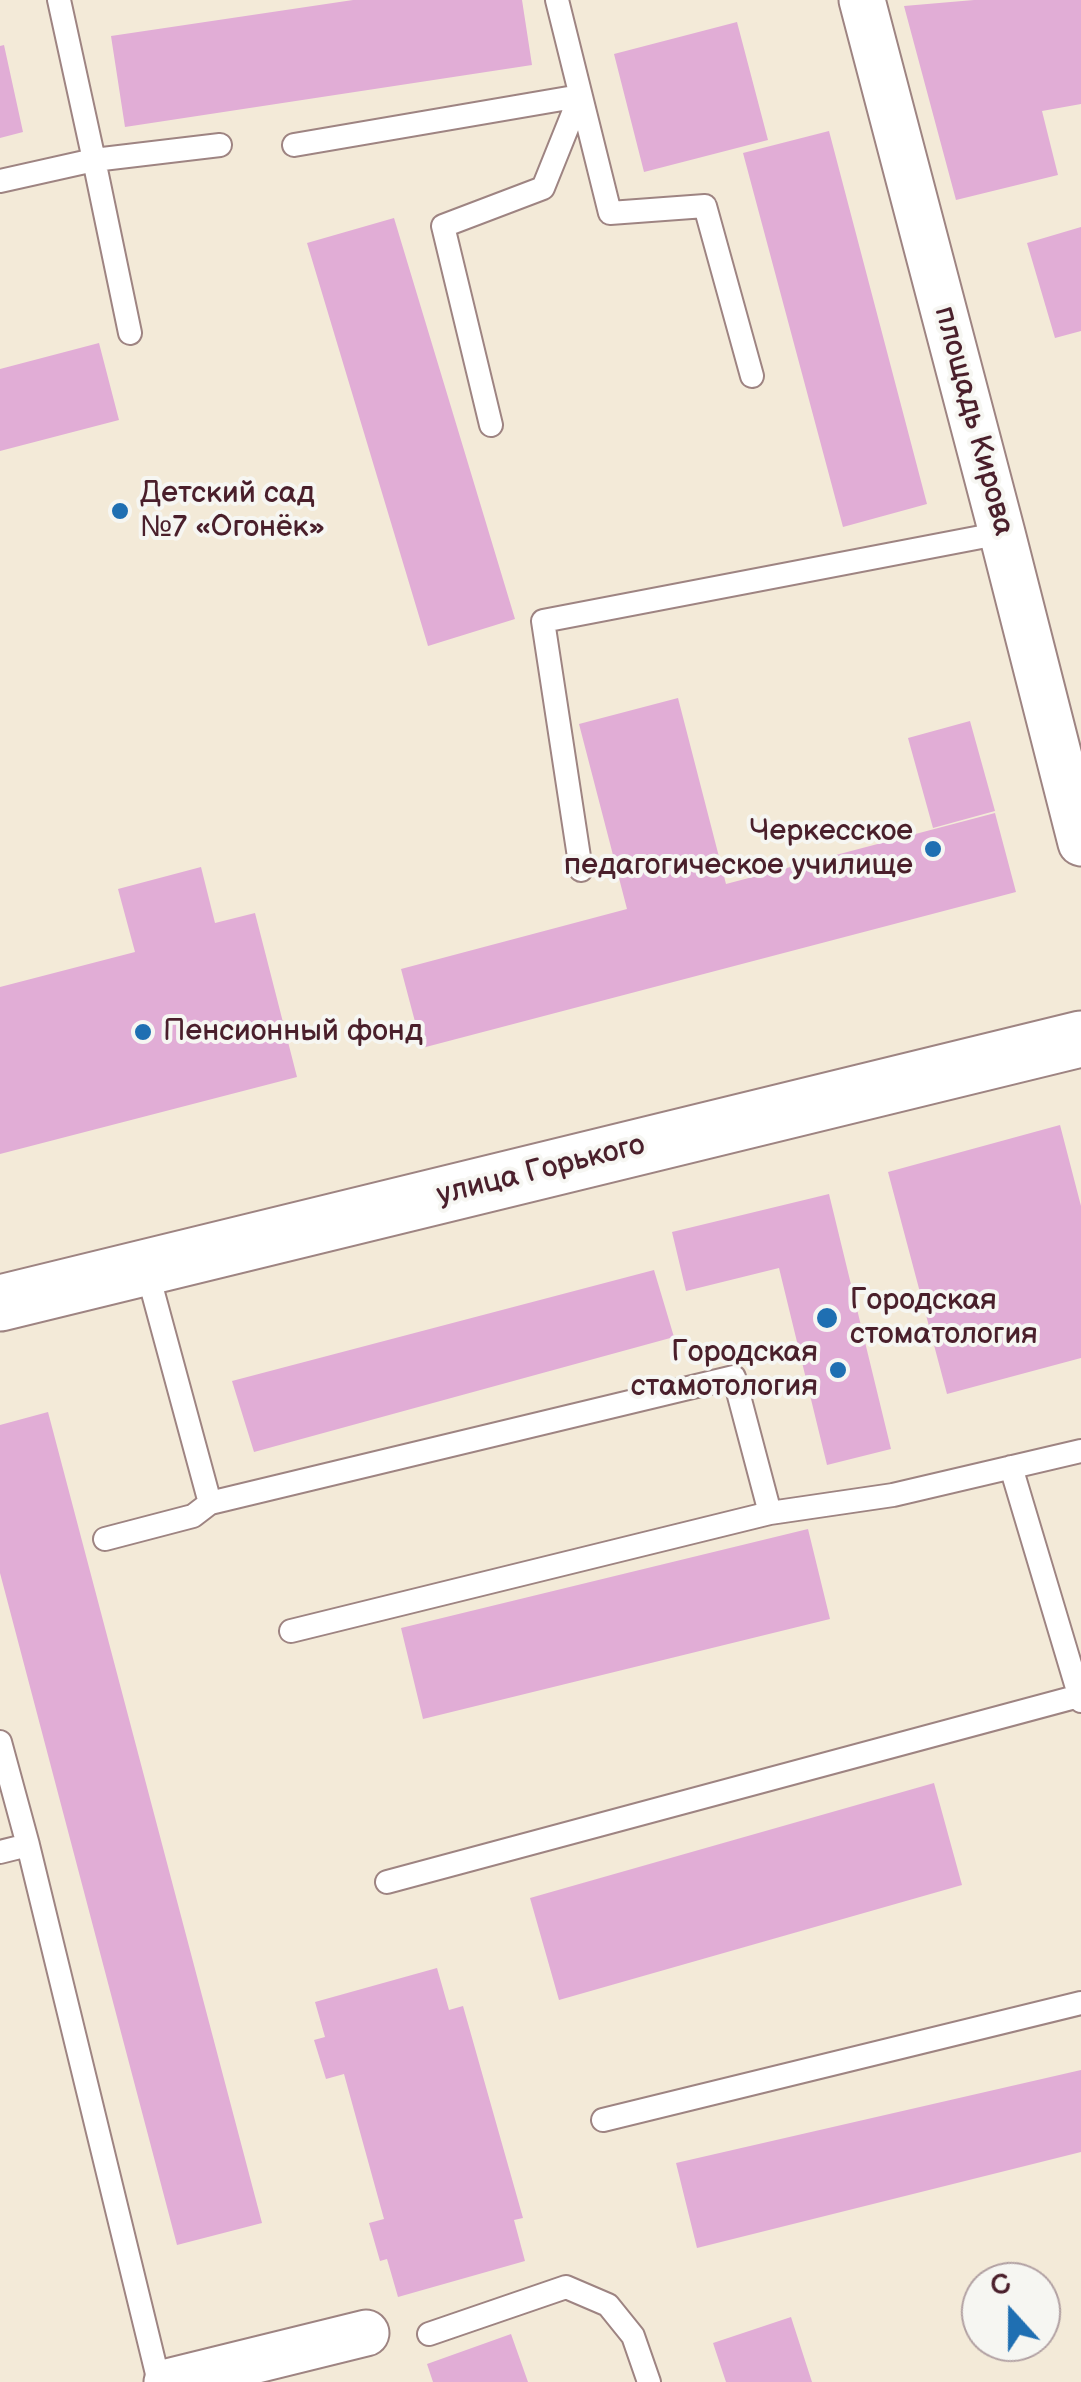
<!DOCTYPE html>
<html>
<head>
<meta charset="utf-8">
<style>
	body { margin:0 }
	#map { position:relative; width:1081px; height:2382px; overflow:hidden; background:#f3ead8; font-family:"Balsamiq Sans",sans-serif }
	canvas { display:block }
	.north { position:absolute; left:961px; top:2262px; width:100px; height:100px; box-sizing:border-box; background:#f6f6f2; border:2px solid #b1a0a2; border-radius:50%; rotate:339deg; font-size:28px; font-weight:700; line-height:40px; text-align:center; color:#4a1f2b }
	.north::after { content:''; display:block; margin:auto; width:35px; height:45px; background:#1f6fb2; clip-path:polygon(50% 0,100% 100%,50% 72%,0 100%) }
</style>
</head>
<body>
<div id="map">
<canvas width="1081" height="2382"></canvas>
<div class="north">С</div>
</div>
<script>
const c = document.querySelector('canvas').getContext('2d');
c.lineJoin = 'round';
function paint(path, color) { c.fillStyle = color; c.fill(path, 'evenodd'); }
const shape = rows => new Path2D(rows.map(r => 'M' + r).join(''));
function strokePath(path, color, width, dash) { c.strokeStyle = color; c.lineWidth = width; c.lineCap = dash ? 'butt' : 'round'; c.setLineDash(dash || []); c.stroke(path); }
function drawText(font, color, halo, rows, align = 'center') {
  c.font = font + ' "Balsamiq Sans",sans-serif'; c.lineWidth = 8; c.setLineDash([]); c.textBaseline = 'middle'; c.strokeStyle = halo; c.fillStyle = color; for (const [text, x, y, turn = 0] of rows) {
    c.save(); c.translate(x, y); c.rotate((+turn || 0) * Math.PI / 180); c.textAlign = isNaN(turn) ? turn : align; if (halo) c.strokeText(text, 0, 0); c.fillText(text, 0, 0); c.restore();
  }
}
const building = shape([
	[353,0,522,0,532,65,125,127,111,36],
	[974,0,1081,0,1081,104,1042,111,1058,175,956,200,904,6],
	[737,22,768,140,644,172,614,54],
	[4,45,23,132,0,138,0,46],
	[829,131,927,504,843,527,743,153],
	[394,218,515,619,428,646,307,243],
	[1081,227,1081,331,1055,338,1027,243],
	[99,343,119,420,0,451,0,369],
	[678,698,726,884,995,813,1016,892,422,1048,401,969,627,909,579,724],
	[970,721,995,811,933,828,908,738],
	[201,867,215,923,255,913,297,1077,0,1154,0,987,135,952,118,889],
	[1060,1125,1081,1206,1081,1358,947,1394,888,1172],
	[829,1194,891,1449,827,1465,779,1268,686,1291,672,1232],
	[654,1270,674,1337,254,1452,232,1381],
	[48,1412,262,2223,177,2245,0,1573,0,1425],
	[808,1529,830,1619,423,1719,401,1628],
	[934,1783,962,1885,559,2000,530,1898],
	[437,1968,449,2010,463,2006,523,2218,514,2220,525,2261,398,2297,387,2259,380,2261,369,2223,384,2219,344,2074,326,2079,314,2040,325,2037,315,2002],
	[1081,2070,1081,2152,697,2248,676,2163],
	[791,2317,812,2382,726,2382,713,2343],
	[511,2334,528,2382,433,2382,427,2364]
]);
const service = shape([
	[59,0,94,160,220,145],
	[557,0,610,213,705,206,752,376],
	[294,145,580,96],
	[0,181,94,160,130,333],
	[491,425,443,226,543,188,580,96],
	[581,870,543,621,1002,533],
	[146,1267,210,1503,734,1377,770,1513],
	[1011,1467,1081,1701],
	[105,1539,193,1516,210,1503],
	[291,1631,770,1513,893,1495,1081,1451],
	[0,1742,28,1845,159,2382],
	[0,1852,28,1845],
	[387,1882,1079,1696],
	[603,2120,1081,2003],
	[429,2334,566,2287,608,2305,633,2336,649,2382]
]);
const minor = shape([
	[862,0,1002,533,1081,843],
	[167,2382,366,2333]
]);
const tertiary = shape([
	[0,1303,1081,1039]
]);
const markers = [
	[120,511,10,"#1f6fb2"],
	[933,849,10,"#1f6fb2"],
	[143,1032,10,"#1f6fb2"],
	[827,1318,12,"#1f6fb2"],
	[838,1370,10,"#1f6fb2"]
];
const streetNames = [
	["площадь Кирова",973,421,75],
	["улица Горького",541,1171,-14]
];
const poiNames = [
	["Детский сад",140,494],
	["№7 «Огонёк»",140,528],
	["Черкесское",913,832,"right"],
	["педагогическое училище",913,866,"right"],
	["Пенсионный фонд",163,1032],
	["Городская",850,1301],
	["стоматология",850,1335],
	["Городская",818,1353,"right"],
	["стамотология",818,1387,"right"]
];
paint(building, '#e1add6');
strokePath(service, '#9e8482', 26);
strokePath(minor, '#9e8482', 49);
strokePath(tertiary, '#9e8482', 59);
strokePath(service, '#fff', 22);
strokePath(minor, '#fff', 45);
strokePath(tertiary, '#fff', 55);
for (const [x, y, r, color] of markers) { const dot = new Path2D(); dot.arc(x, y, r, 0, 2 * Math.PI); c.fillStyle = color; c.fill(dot); strokePath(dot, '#f6f6f2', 4); }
drawText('30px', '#4a1f2b', '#f6f6f2', streetNames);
drawText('30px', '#4a1f2b', '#f6f6f2', poiNames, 'left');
</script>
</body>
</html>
